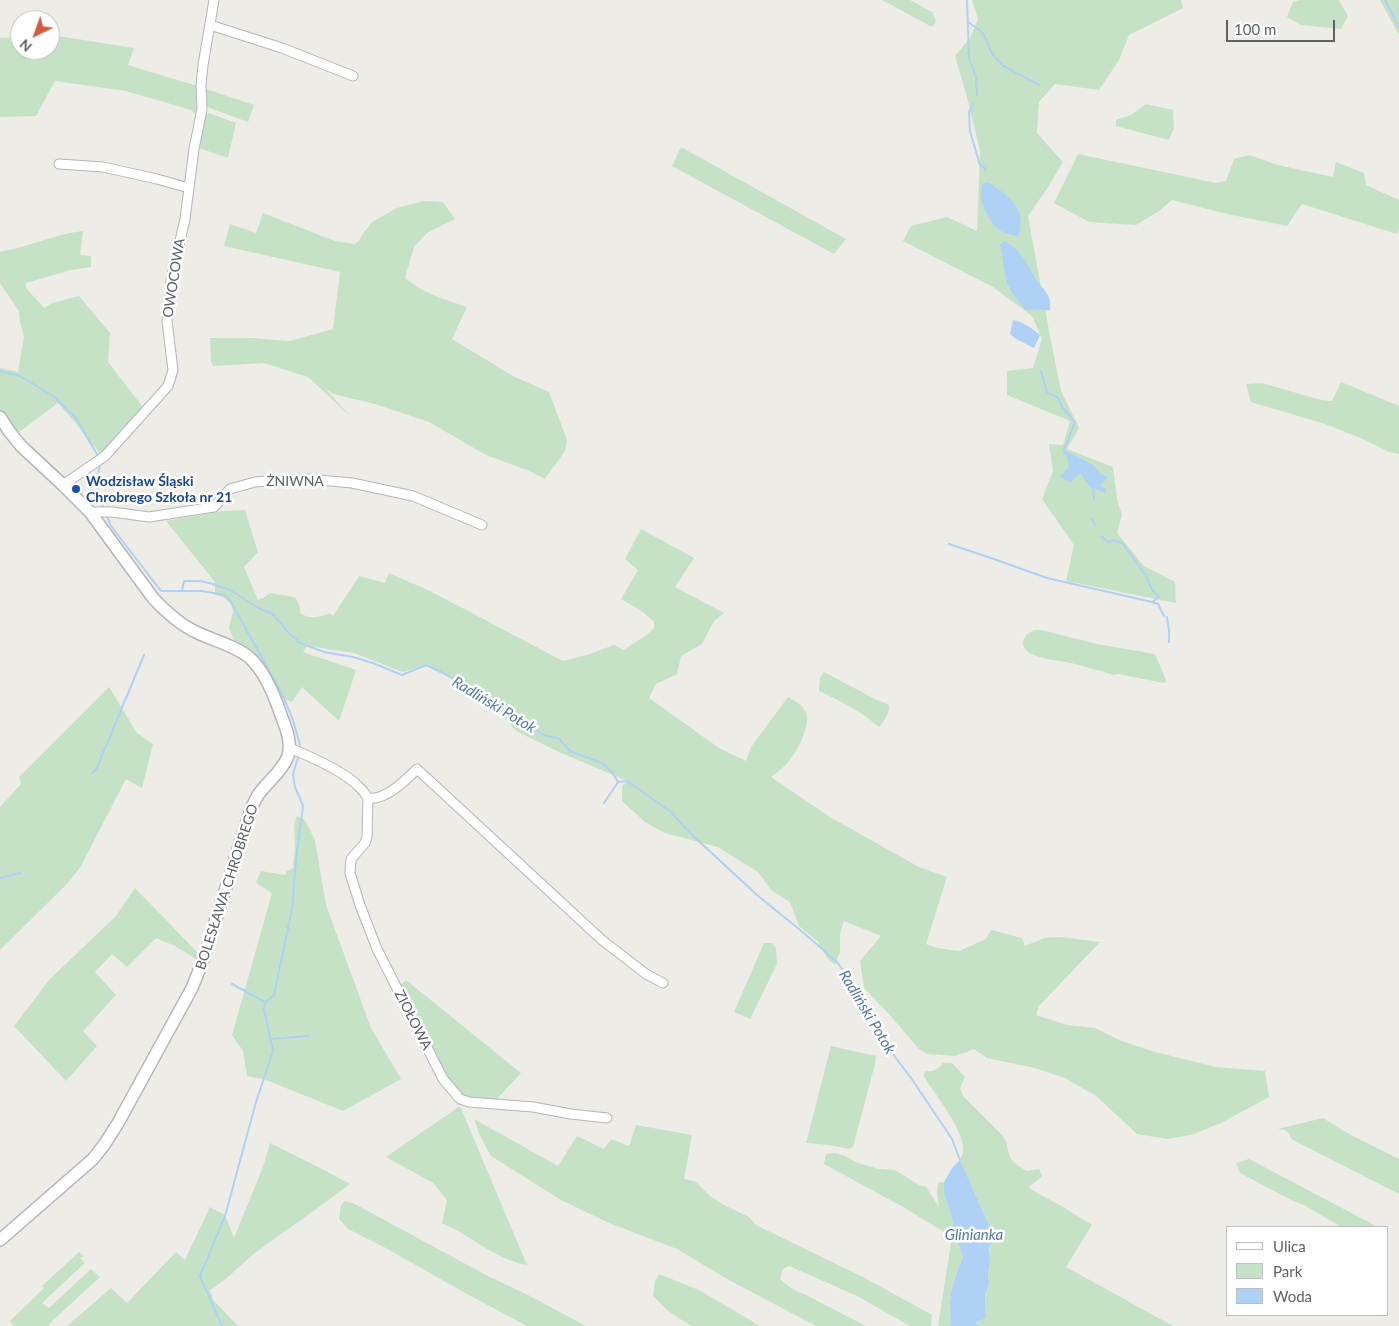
<!DOCTYPE html>
<html>
<head>
<meta charset="utf-8">
<style>
  body { margin:0 }
  #map { position:relative; width:1399px; height:1326px; overflow:hidden; background:#eeece6; font-family:Lato,sans-serif }
  canvas { display:block }
  .legend { position:absolute; left:1226px; top:1226px; width:162px; height:90px; box-sizing:border-box; background:#fff; border:1px solid #bebfc1; margin:0; padding:6px 9px; list-style:none; font-size:15px; color:#5d6064 }
  .legend li { display:flex; align-items:center; gap:10px; height:25px }
  .legend b { width:25px; border:1px solid #bebfc1 }
  .north { position:absolute; left:10px; top:10px; width:50px; height:50px; box-sizing:border-box; background:#fff; border:1px solid #bebfc1; border-radius:50%; rotate:222deg; font-size:14px; font-weight:700; line-height:20px; text-align:center; color:#5d6064 }
  .north::after { content:''; display:block; margin:auto; width:18px; height:22px; background:#d55a44; clip-path:polygon(50% 0,100% 100%,50% 72%,0 100%) }
  .scale { position:absolute; left:1226px; top:20px; width:109px; height:22px; box-sizing:border-box; border:2px solid #5d6064; border-top:0; padding-left:6px; font-size:15px; line-height:18px; white-space:nowrap; color:#5d6064; -webkit-text-stroke:4px #fff; paint-order:stroke }
</style>
</head>
<body>
<div id="map">
<canvas width="1399" height="1326"></canvas>
<ul class="legend">
<li><b style="height:6px;background:#fff"></b>Ulica</li>
<li><b style="height:14px;background:#c5e2c7"></b>Park</li>
<li><b style="height:14px;background:#aed1f5"></b>Woda</li>
</ul>
<div class="north">N</div>
<div class="scale">100 m</div>
</div>
<script>
const g = document.querySelector('canvas').getContext('2d');
g.lineJoin = 'round';
function fillPath(path, color) {
  g.fillStyle = color;
  g.fill(path, 'evenodd');
}
function strokePath(path, color, width, dash) {
  g.strokeStyle = color;
  g.lineWidth = width;
  g.lineCap = dash ? 'butt' : 'round';
  g.setLineDash(dash || []);
  g.stroke(path);
}
function write(font, color, halo, rows, align = 'center') {
  g.font = font + ' Lato,sans-serif';
  g.lineWidth = 5;
  g.setLineDash([]);
  g.textBaseline = 'middle';
  g.strokeStyle = halo;
  g.fillStyle = color;
  for (const [text, x, y, turn = 0] of rows) {
    g.save();
    g.translate(x, y);
    g.rotate((+turn || 0) * Math.PI / 180);
    g.textAlign = isNaN(turn) ? turn : align;
    if (halo) g.strokeText(text, 0, 0);
    g.fillText(text, 0, 0);
    g.restore();
  }
}
fillPath(new Path2D(`
  M882,0h28l22,12 4,9 -4,6z
  M972,0h209l2,8 -54,27 -10,25 -20,30 -44,-6 -16,18 -2,31 26,29 -15,25 -20,29 22,120 11,55 18,37 -12,21 46,18 4,32 5,16 -5,18 27,33 31,16 1,21 -110,-22 8,-36 -32,-46 11,-28 -4,-27 14,1 7,-24 -63,-26v-24l26,-3 9,-29 -10,-23 -39,-29 -90,-46 8,-15 36,-9 30,14 3,-80 -13,-54 -12,-41 15,-18 8,-19z
  M1300,0h39l9,16 -7,13 -40,-4 -14,-8 6,-15z
  M1380,0h19v35z
  M50,36h8l76,12 -6,17 69,21 -1,29 -5,-5 -65,-19 -71,-10 -19,35 -36,1v-79l20,-1v13h30z
  M203,88l51,17 -6,17 -38,-14 -5,-4z
  M1146,104l27,6 1,18 -5,12 -53,-14v-6l15,-5z
  M209,113l27,10 -8,35 -29,-10 -2,-3 6,-28z
  M681,147l165,92 -12,15 -162,-88z
  M1078,154l138,29 10,-2 8,-22 15,-4 29,10 55,12 3,-15 28,11 2,12 33,15v29l-2,5 -95,-30 -15,22 -60,-12 -55,-14 -13,11 -23,14 -47,-3 -35,-19z
  M423,201l20,1 12,17 -28,14 -13,14 -9,31c17,15 41,22 62,29l-15,32 61,37 36,16 18,48 -2,11 -20,28 -18,-9 -41,-15 -57,-33 -54,-18 -42,-10 -8,-6 24,27 -41,-38 -44,-14 -51,3 -2,-5 -1,-23h41l39,3 43,-12 7,-57 -116,-26 6,-22 26,9 7,-20 72,28 19,3 5,-3 3,-6 10,-13 25,-14z
  M83,231l-3,24 11,1v11l-20,3 -45,13v5l18,20 8,-5 27,-7 31,37 -2,29 34,44 -41,49 -9,-12 7,15 -21,-32 -20,-23 -40,30 -18,-20v-45l18,4 6,-35 -4,-15 -1,-11 -19,-28v-31c28,-5 55,-18 83,-21z
  M1341,382l58,24v48l-10,-2 -26,-13 -38,-15 -74,-22 -5,-18 16,-1 59,17 11,1z
  M245,510l13,42 -14,15 14,33 5,-2 7,-5 25,4c3,5 6,9 5,16 8,6 20,5 29,0l4,3 26,-40 26,7 4,-10 41,18 133,70 24,-6 27,-10 10,5c10,-8 22,-13 30,-22v-6l-11,-10 -22,-13 17,-29 -13,-11 16,-30 53,29 -19,29 49,26 -10,8 -12,23 -21,12 -4,18 -21,10 -7,14 70,50 27,13 5,-14 37,-50c7,4 14,7 18,15 2,4 1,10 0,15 -6,22 -17,38 -35,50l59,40 89,50 28,10 -21,67 11,4 22,3 27,-12 5,-9 31,8 3,8 19,-8 18,-1 38,5 -61,64 -3,9 31,10 28,3 24,12 36,12 61,15 49,4 4,26 -48,26 -30,12 -24,4 -30,-5 -41,-38 -31,-18 -30,-10 -48,-10 -13,-9 -19,7 -28,-2 -8,-5 -31,-36 -24,-25 -4,-27 21,-25 -37,-15 -4,12v19l-5,13 -8,-7 -9,-16 -19,-16 -9,-24 -19,-12 -13,-18 -40,-25 -53,-14 -20,-11 -23,-21v-15l5,-5 -68,-29 -43,-21 -22,-25 -67,-42 -24,8 -49,-19 -46,-7 1,-3 -6,9 53,18 -17,51 -37,-34 -10,15 -14,-6 -42,-50 -7,-18 4,-17 -2,-7 -8,-7 -8,-2v-13l-49,-61 56,-10z
  M1035,630h6l56,14 58,10 9,21 2,6 -2,2 -46,-9 -5,1c-14,-5 -28,-8 -42,-12 -11,-3 -47,-4 -48,-19 0,-8 6,-12 12,-14z
  M824,672l51,27 14,6c1,8 -5,16 -10,22 -18,-16 -39,-26 -60,-36l1,-13z
  M109,687l28,46 16,11 -11,44 -16,-9 -45,87 -13,17 -68,67v-143l21,-23 -2,-7z
  M297,816l8,4 10,20 11,65 45,123 30,51 -58,32 -77,-31 -19,-4 -4,-25 -11,-16 40,-142 -16,-10 5,-12 24,4 2,-4 6,-3 2,-21 -1,-22z
  M135,888l65,67 -2,5 -23,-14 -19,-8 -29,29 -15,-13 -17,18 21,23 -33,36 14,15 -31,35 -52,-55 36,-47 66,-63z
  M764,943h8l4,5 1,16 -27,55 -16,-7z
  M406,980l115,93 -27,29 -31,-5 -17,-21 -47,-89z
  M831,1046l45,10 -1,8 -22,83 -4,2 -19,-4 -24,-2z
  M943,1063h9l13,14 -5,11 3,8 39,39c5,6 5,11 7,19 2,8 11,13 18,17l12,-2 3,7 -13,11 1,2 33,18 29,18 -26,42 107,59h-196l-1,-4 10,-5 -1,-20 4,-14 -1,-9 2,-13 -1,-10 5,-17 -5,-9 -29,-65c1,-2 2,-5 3,-7 4,-20 -30,-61 -40,-78l3,-4c8,1 12,-2 17,-8z
  M460,1106l67,159c-5,-1 -10,-2 -15,-4 -25,-9 -46,-28 -70,-38l5,-23 -14,-17 -47,-26z
  M1323,1118l24,15 52,26v35l-108,-55c-2,-8 -5,-9 -13,-10z
  M474,1119l84,47 19,-30 27,13 7,-10 18,7 7,-21 56,10 -8,44 11,2 15,15 14,9 25,12 7,8 109,53 67,37 -1,11h-21l-53,-30 -68,-30 -6,3 -3,10c7,7 15,12 24,15l62,32h-50l-89,-47 -50,-30 -68,-26 -48,-23 -70,-44 -11,-20z
  M270,1143l50,25 30,16c-31,24 -63,45 -95,69 -15,12 -28,27 -45,37l4,11 24,25h-171l44,-38 16,15 49,-51 9,8 25,-53 15,8 9,23 29,-71z
  M835,1153l10,3 13,7 21,6 16,1 24,15 7,2 13,20 -2,-15 1,-9 6,-1c0,12 3,17 6,28 5,16 7,32 13,47 -5,11 -13,33 -13,46 -1,8 2,13 0,23h-12l13,-83 -4,-14 -3,3 -41,-25 -79,-43 2,-10z
  M1249,1159l129,68h-37l-37,-22 -11,-4 -53,-28 -4,-10z
  M345,1201l8,2 133,72 42,20 58,31h-59l-62,-33 -81,-46 -36,-18 -9,-10 2,-14z
  M79,1252l5,4 -4,2 5,5 -43,40 7,5 42,-39 9,8 -51,47 1,2h-36l-4,-5 34,-33 -2,-2z
  M659,1274l40,16 61,36h-68l-12,-7 -13,-9 -14,-14 2,-15z`), '#c5e2c7');
fillPath(new Path2D(`
  M988,182c21,14 38,25 31,53l-3,1c-19,-5 -21,-7 -30,-24 -6,-13 -6,-13 -4,-28z
  M1004,241c17,8 23,24 32,38 8,12 16,16 14,31 -9,1 -16,-2 -25,0 -5,-8 -13,-15 -16,-23 -6,-13 -5,-28 -9,-42z
  M1013,320c10,2 19,8 27,15l-6,13 -18,-9 -6,-5z
  M1064,450l28,14 8,9 8,5 -8,7 5,4 1,4 -16,-6 -10,-14 -10,9 -10,-5 9,-10 -2,-10 -4,-5z
  M960,1160l29,65 6,9 -6,15 1,12 -2,13 1,9 -4,14 1,21 -10,4 1,4h-27c2,-10 -1,-15 0,-23 0,-12 8,-35 13,-46l-6,-17 -7,-30 -6,-16v-12l8,-14z`), '#aed1f5');
strokePath(new Path2D(`
  M967,0l2,59 7,18 1,18
  M1385,0l14,27
  M968,22l13,9 4,6 6,15 11,13 37,20
  M973,104l-4,8 1,19 10,34 5,3v2
  M0,371l20,5 33,20 23,22 22,38
  M1041,371l6,21 11,6 4,9 13,15 -11,28
  M100,464l-4,20 8,26
  M1093,489l1,10
  M106,514l5,12 50,65h41l23,4 5,5 53,96 10,24 7,25
  M1092,519l3,7
  M1101,536l7,6 6,-2 9,4 23,32 6,14 7,7 -7,5 6,2 6,12
  M949,544l42,14 56,20 105,24
  M182,591l2,-10h16l13,3 17,6 28,18 15,6 14,17 13,12 24,9 29,5 20,6 29,12 24,-10 21,10 50,28 28,20 21,13 12,2 12,13 32,12 10,9 6,10 9,-1 44,31 18,20 68,63 48,39 32,28 21,29 37,66 16,21 41,61 8,21
  M1167,617l2,14v11
  M92,773l4,-3 5,-12 43,-103
  M604,803l14,-21
  M0,878l20,-5
  M232,984l33,18
  M271,1039l37,-3
  M222,1326l-22,-50 25,-60 31,-114 17,-51 -9,-42 1,-6 9,-8 18,-86 4,-49 7,-54 -8,-19 -2,-13 5,-16`), '#aed1f5', 2);
const minor = new Path2D(`
  M210,25l72,23 71,28
  M59,164l44,3 54,12 32,9
  M63,485l42,-29 63,-70 5,-16 -6,-49 4,-41 14,-61 9,-70 8,-40 -1,-24 2,-20 11,-65
  M90,512h22l37,5 65,-10 16,-18 25,-7 53,-3 44,4 61,13 69,29
  M290,748c19,8 54,23 68,38 4,3 7,8 10,12 17,3 38,-18 49,-29l185,171 44,34 17,9
  M368,798l-1,39 -2,6 -14,16 -1,14 10,32 17,44 66,130 17,20 9,3 64,5 38,7 36,4`);
const tertiary = new Path2D(`
  M0,417l9,14 12,15 42,39 27,27 63,86c13,14 27,27 45,35 17,8 38,13 52,25 14,13 25,39 31,57 5,13 11,27 7,41 -6,16 -21,26 -30,39 -3,5 -5,10 -7,14l-49,154 -10,25 -74,135 -14,22 -11,14 -93,81`);
strokePath(minor, '#b3b5b9', 11);
strokePath(tertiary, '#b3b5b9', 14);
strokePath(minor, '#fff', 9);
strokePath(tertiary, '#fff', 11);
for (const [x, y, r, color] of [
  [76,489,5,"#1a4fb4"]
]) {
  const dot = new Path2D();
  dot.arc(x, y, r, 0, 2 * Math.PI);
  g.fillStyle = color;
  g.fill(dot);
  strokePath(dot, '#fff', 2);
}
write('14px', '#5d6064', '#fff', [
  ["OWOCOWA",174,278,-81],
  ["ŻNIWNA",295,481],
  ["BOLESŁAWA CHROBREGO",227,887,-72],
  ["ZIOŁOWA",413,1020,63]
]);
write('bold 14px', '#164399', '#fff', [
  ["Wodzisław Śląski",86,481],
  ["Chrobrego Szkoła nr 21",86,497]
], 'left');
write('italic 15px', '#5177ae', '#fff', [
  ["Radliński Potok",494,705,31],
  ["Radliński Potok",867,1012,59],
  ["Glinianka",974,1235]
]);
</script>
</body>
</html>
